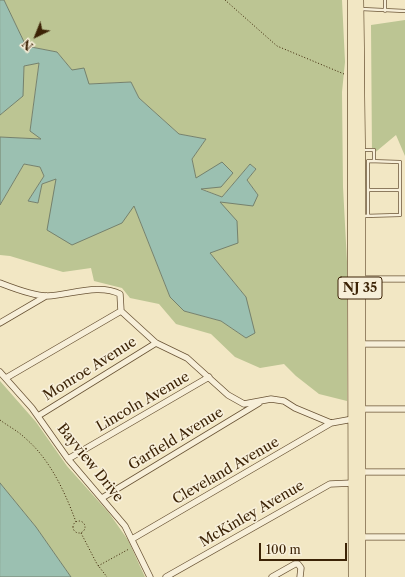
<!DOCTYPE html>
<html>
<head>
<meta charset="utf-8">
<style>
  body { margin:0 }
  #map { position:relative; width:405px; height:577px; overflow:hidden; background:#f2e7c4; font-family:"Libre Caslon Text",serif }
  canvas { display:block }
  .north { position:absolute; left:16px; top:16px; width:40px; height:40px; -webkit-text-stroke:3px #f7efd9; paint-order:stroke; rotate:223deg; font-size:11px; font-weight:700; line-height:16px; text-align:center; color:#3c2306 }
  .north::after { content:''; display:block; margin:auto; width:14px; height:18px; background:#3c2306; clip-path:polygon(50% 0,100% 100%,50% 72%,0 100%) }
  .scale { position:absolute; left:259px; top:543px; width:88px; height:18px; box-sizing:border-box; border:2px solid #3c2306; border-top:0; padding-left:5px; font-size:12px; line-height:14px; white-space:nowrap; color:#3c2306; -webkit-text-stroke:3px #f7efd9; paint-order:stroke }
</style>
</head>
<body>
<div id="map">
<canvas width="405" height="577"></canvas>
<div class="north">N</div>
<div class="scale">100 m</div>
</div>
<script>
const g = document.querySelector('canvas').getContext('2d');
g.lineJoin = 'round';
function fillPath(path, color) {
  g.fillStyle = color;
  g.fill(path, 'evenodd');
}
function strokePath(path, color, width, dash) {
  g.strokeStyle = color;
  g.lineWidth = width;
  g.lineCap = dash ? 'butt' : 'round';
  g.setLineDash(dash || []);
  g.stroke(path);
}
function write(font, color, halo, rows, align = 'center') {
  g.font = font + ' "Libre Caslon Text",serif';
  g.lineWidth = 3.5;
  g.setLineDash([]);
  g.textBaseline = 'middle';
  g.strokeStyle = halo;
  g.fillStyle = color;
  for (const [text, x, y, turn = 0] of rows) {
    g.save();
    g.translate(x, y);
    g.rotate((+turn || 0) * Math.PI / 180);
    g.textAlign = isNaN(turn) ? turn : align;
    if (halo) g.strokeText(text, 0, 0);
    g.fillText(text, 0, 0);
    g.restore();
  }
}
fillPath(new Path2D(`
  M4,0h338l3,62 -3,30 1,95 4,75v139l-28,-7 -23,-18 -12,-12 -24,4 -25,-11 -24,-23 -35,-10 -17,-20 -29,-6 -8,-10 -28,-7 -3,-13 -28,4 -53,-16 -10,-1v-50l24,-41 16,3 4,9 -16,25 10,2 4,-19 15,-6 77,28 36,91 14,14 37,10 25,17v-41l-37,-45 11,-51 38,-6 -11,-15 9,-11 -6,-5 -28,33 -22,-9 -4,-10 -4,-19 14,-20 -27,-5 -40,-36 -8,-16 -42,2 -17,-14 -15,-18 -31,-6z
  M405,20v136l-9,-21 -24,20 -1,-130z
  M39,62l-9,68 12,10 -42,-3v-22l22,-19 2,-30z
  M0,381l36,41 31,44 42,47 19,27 17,37h-74l-35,-50 -36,-44z`), '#bcc593');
const water = new Path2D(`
  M0,0h4l22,46 31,6 15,18 12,-2 5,16 42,-2 8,16 40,36 27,5 -14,20 4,19 26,-16 11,11 -12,14 -20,2 21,8 28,-33 6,5 -9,11 11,15 -5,11 -33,-4 17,19 1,22 -28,10 36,44 9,36 -9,5 -25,-17 -37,-10 -14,-14 -36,-91 -12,17 -50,22 -25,-15 9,-51 -14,5 -4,19 -10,-2 16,-25 -4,-9 -16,-3 -24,41v-68l41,2 -11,-8 9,-68 -15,3 -1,30 -23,19z
  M0,483l36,44 35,50h-71z`);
fillPath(water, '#9bc0b1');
strokePath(water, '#75816d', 1);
const service = new Path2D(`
  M385,0v11
  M361,9l44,2
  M363,150h11v11
  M368,190v25
  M363,216l37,-1v-53l-32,-1v29h31`);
const minor = new Path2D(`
  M360,279h45
  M0,283c13,5 33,13 47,13 23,-1 52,-13 73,-2l1,17 35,32 31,15 41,37 16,9 27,-5 13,2 11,7 36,15 22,-4
  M0,323l46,-27
  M361,344h44
  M0,372l32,36 36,51 57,67 25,51
  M6,378l115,-67
  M360,409h45
  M38,416l118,-73
  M68,459l141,-82
  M360,472h45
  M102,498l157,-95
  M361,537h44
  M132,539l199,-116
  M166,577l164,-93 23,-1
  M272,577l23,-13h3l3,4 -1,9`);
const trunk = new Path2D(`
  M352,0l1,577
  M359,0l2,190v387`);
strokePath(service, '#6a5436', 4);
strokePath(minor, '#6a5436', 7);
strokePath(trunk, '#3c2306', 10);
strokePath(new Path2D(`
  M225,0l52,46 67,28
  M0,420c8,6 18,11 25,18 25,21 40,54 51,84
  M73 527a6 6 0 1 1 12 0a6 6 0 1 1-12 0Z
  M81,533l16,31 10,13
  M98,566l31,-17`), '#3c2306', 1, [1, 2]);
strokePath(service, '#f7efd9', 2.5);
strokePath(minor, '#f7efd9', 5.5);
strokePath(trunk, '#f2e7c4', 9);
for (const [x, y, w] of [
  [360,288,44]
]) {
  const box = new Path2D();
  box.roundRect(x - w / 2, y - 11, w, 22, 3);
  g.fillStyle = '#f7efd9';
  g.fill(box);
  strokePath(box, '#3c2306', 1);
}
write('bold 13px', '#3c2306', null, [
  ["NJ 35",360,288]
]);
write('14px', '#3c2306', '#f7efd9', [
  ["Monroe Avenue",90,369,-32],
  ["Lincoln Avenue",143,402,-30],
  ["Garfield Avenue",176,439,-31],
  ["Bayview Drive",90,463,51],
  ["Cleveland Avenue",226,471,-30],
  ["McKinley Avenue",252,514,-30]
]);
</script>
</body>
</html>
